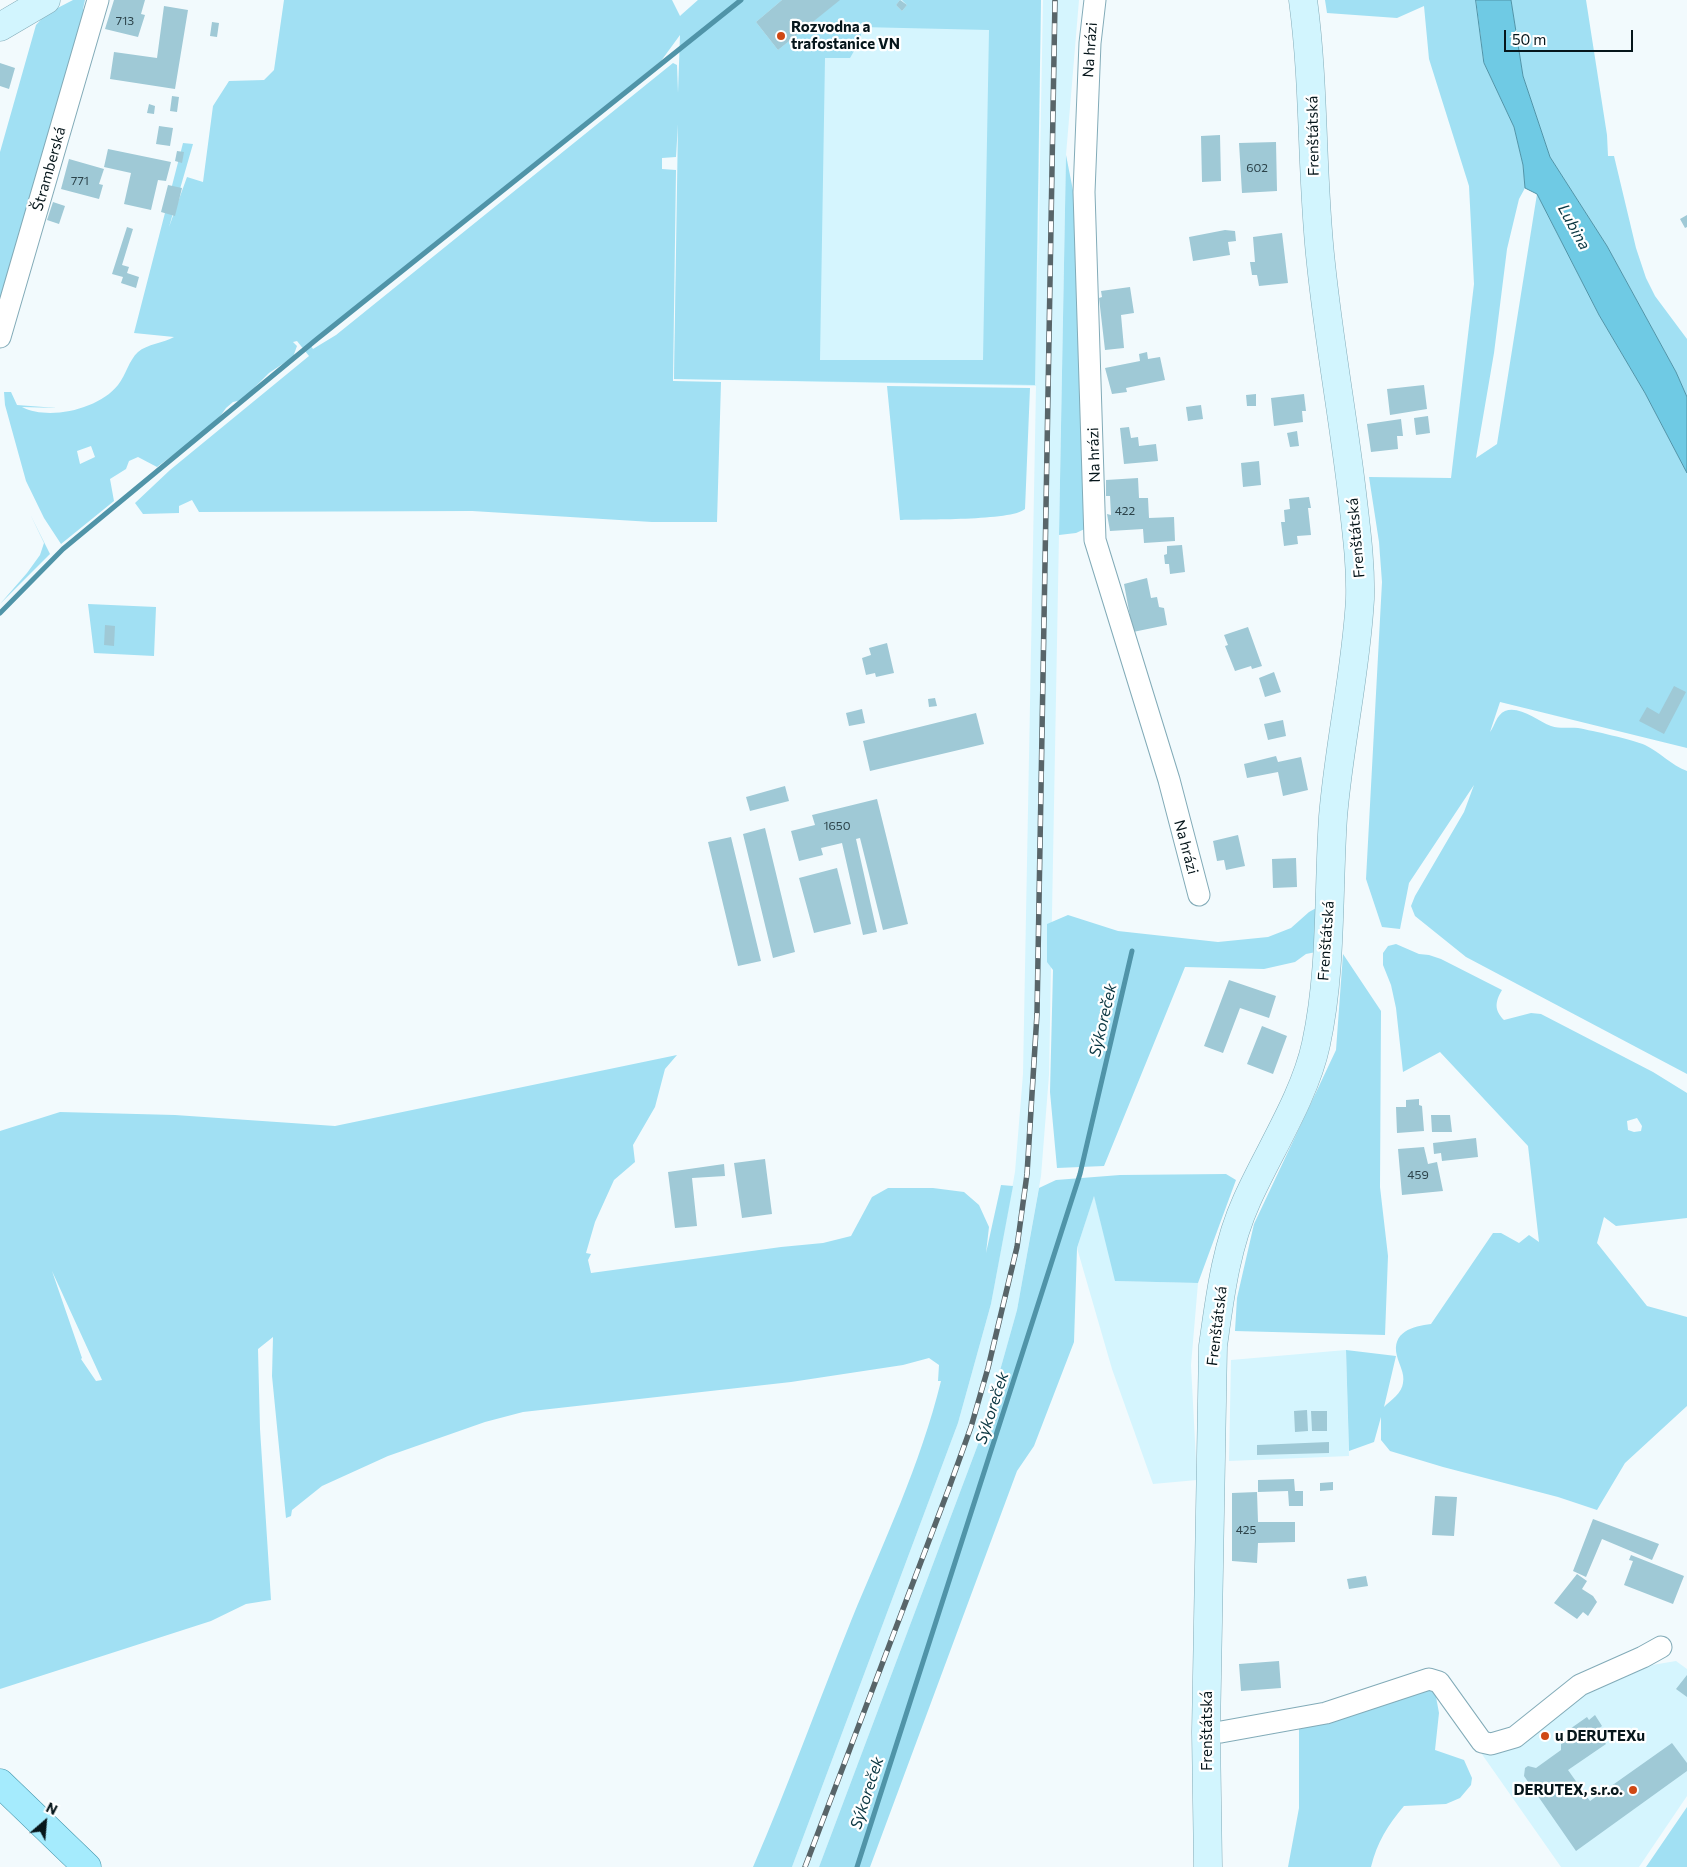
<!DOCTYPE html>
<html>
<head>
<meta charset="utf-8">
<style>
  body { margin:0 }
  #map { position:relative; width:1687px; height:1867px; overflow:hidden; background:#f2fafd; font-family:Commissioner,sans-serif }
  canvas { display:block }
  .north { position:absolute; left:20px; top:1797px; width:50px; height:50px; -webkit-text-stroke:4px #fff; paint-order:stroke; rotate:27deg; font-size:14px; font-weight:700; line-height:20px; text-align:center; color:#06161b }
  .north::after { content:''; display:block; margin:auto; width:18px; height:22px; background:#06161b; clip-path:polygon(50% 0,100% 100%,50% 72%,0 100%) }
  .scale { position:absolute; left:1504px; top:30px; width:129px; height:22px; box-sizing:border-box; border:2px solid #06161b; border-top:0; padding-left:6px; font-size:15px; line-height:18px; white-space:nowrap; color:#06161b; -webkit-text-stroke:4px #fff; paint-order:stroke }
</style>
</head>
<body>
<div id="map">
<canvas width="1687" height="1867"></canvas>
<div class="north">N</div>
<div class="scale">50 m</div>
</div>
<script>
const g = document.querySelector('canvas').getContext('2d');
g.lineJoin = 'round';
function fillPath(path, color) {
  g.fillStyle = color;
  g.fill(path, 'evenodd');
}
function strokePath(path, color, width, dash) {
  g.strokeStyle = color;
  g.lineWidth = width;
  g.lineCap = dash ? 'butt' : 'round';
  g.setLineDash(dash || []);
  g.stroke(path);
}
function write(font, color, halo, rows, align = 'center') {
  g.font = font + ' Commissioner,sans-serif';
  g.lineWidth = 4.5;
  g.setLineDash([]);
  g.textBaseline = 'middle';
  g.strokeStyle = halo;
  g.fillStyle = color;
  for (const [text, x, y, turn = 0] of rows) {
    g.save();
    g.translate(x, y);
    g.rotate((+turn || 0) * Math.PI / 180);
    g.textAlign = isNaN(turn) ? turn : align;
    if (halo) g.strokeText(text, 0, 0);
    g.fillText(text, 0, 0);
    g.restore();
  }
}
fillPath(new Path2D(`
  M698,0h343l-4,321 6,-321h36l-13,155 -17,920 -8,101 -24,134 -34,121 -164,436h-27l166,-444 33,-119 24,-132 8,-98 13,-688 -362,-7 7,-364z
  M1094,1195l22,86 82,2 -7,82 6,115 -44,4 -41,-115 -35,-121z
  M1346,1350l3,106 -120,5 2,-101z
  M1676,1661l11,8v127l-48,71h-78l-82,-117 100,-56 67,-28z`), '#d5f5fe');
fillPath(new Path2D(`
  M73,0h12l-2,9 3,4 -86,302v-163l36,-127 10,-11z
  M284,0h388l8,16 18,-16h84l-26,22 22,28 61,-50h61l-4,5 6,6 5,-6 -5,-5h139l-6,385 -361,-6 4,-255 -2,33 -14,1v11l14,1 -3,211 48,1 -4,140h-65l-180,-11 -273,1 -7,-12 -13,6v7l-36,1 -8,-11 35,-33 139,-114 -12,-15 -4,1 4,4 -4,11 -24,16 -27,27 -9,2 -7,6 -5,7 -25,23 -39,29 -19,-10 -9,4 -3,8 -16,10 4,22 -53,43 -17,-26 -18,-37 -21,-76 -1,-13h7l6,13 40,3 -35,-1c27,14 77,2 96,-22 8,-10 11,-25 20,-33 9,-8 26,-9 36,-15l-40,-4 49,-190 10,1 -24,83 18,-50 16,5 10,-76 16,-25 35,-1 10,-10zM861,27l128,3 -6,330h-163l5,-302h25l11,-19zM680,35l-2,58 -1,-28 -4,-2 -337,272 -23,14 -4,-6 138,-108 214,-174zM91,446l4,11 -15,7 -3,-13z
  M1325,0h151l8,63 30,64 9,38 2,23 -6,11 -12,50 -13,104 -18,105 21,-14 40,-250 62,121 46,78 42,80v275l-187,-46 -10,30c5,-6 6,-17 15,-21 14,-6 33,10 46,15 9,3 18,1 27,2 15,3 53,11 67,17 15,7 26,20 42,26v303l-221,-117 -51,-41 -4,-10 4,-10 49,-84 10,-27 -65,98 -9,46 -18,-2 -16,-48 16,-297 -3,-40 -10,-65 82,1 23,-194 -5,-98 -40,-127 -5,-53 -27,12 -70,-5z
  M1511,0h75l21,135 1,21h6l22,92 10,30 9,18 32,43v58l-11,-25 -69,-126 -57,-89 -27,-81z
  M1066,155l17,86 6,286 -13,6 -17,2z
  M887,386l143,2 -5,121c-13,12 -103,10 -125,11z
  M30,514l20,40 -50,50 27,-31 13,-18 4,-12z
  M88,604l68,3 -2,49 -60,-3z
  M1318,907l-2,45 -10,2 -11,8 -31,7 -79,-2 -81,199 -47,2 -7,-76 3,-122 -6,-8v-38l21,-9 50,16 100,11 50,-5 23,-9 18,-16z
  M1396,944l23,10 10,1 12,4 61,31c-7,12 -8,20 2,30l27,-7 10,1 112,58 34,21v125l-71,8 -12,-9 -7,26 50,63 40,11v89l-62,57 -28,47 -39,-13 -115,-30 -53,-16 -9,-11v-23l-7,25 -25,9 -3,-101 50,6 -12,51c7,-7 18,-14 19,-24 2,-10 -4,-18 -6,-27 -6,-24 16,-30 34,-32l62,-91h8l18,10 10,-8 10,7 -11,-96 -88,-94 -37,20 -7,-64 -5,-23 -8,-20v-12l5,-7zM1637,1118l5,8 -1,5 -7,1 -6,-2 -1,-9z
  M1343,954l38,57 -1,176 8,69 -3,79 -150,-4 2,-33 17,-74 82,-174z
  M677,1055l-12,14 -10,38 -22,38 2,17 -21,18 -19,42 -9,31 5,1 -3,6 3,13 190,-26 42,-4 28,-7 21,-39 16,-9h45l31,4 15,13 10,22 -3,26 15,-68 12,1 -22,118 -33,119 -166,444h-39c35,-81 65,-164 98,-246 33,-80 69,-155 90,-240h-3l1,-16 -10,-7 -26,7 -112,17 -268,30 -38,10 -97,34 -66,30 -30,24 -1,6 -5,2 -14,-142 1,-39 -15,12 2,80 11,171 -25,4 -35,17 -211,68v-558l60,-19 115,3 160,11zM52,1271l50,109 -6,1 -15,-22 1,-1z
  M1226,1174l10,6 -38,103 -83,-2 -21,-85 -17,52 -3,94 -40,104 -17,25 -147,396h-51l164,-436 34,-121 22,-122 17,-8 64,-5z
  M1434,1686l5,27 -4,37 29,10 8,18 -1,7 -11,13 -14,6 -42,2c-16,19 -27,36 -33,61h-83l11,-59v-83z
  M1687,1807v60h-41z`), '#a1e0f3');
const water = new Path2D(`
  M1476,0h35l12,76 27,81 57,89 69,126 11,25v76l-42,-80 -46,-78 -62,-121 -12,-6 -2,-23 -9,-38 -30,-64z`);
fillPath(water, '#6fcae4');
strokePath(water, '#5094a8', 1);
strokePath(new Path2D(`
  M0,613l63,-64 254,-210 424,-339
  M857,1867l223,-693 52,-223`), '#5094a8', 5);
fillPath(new Path2D(`
  M114,0h31l-4,14 4,1 -7,22 -33,-8z
  M782,0h58l-62,50 -22,-28z
  M900,0l7,5 -5,6 -6,-6z
  M164,6l24,4 -13,79 -65,-10 4,-27 43,6z
  M212,22l7,1 -2,14 -7,-1z
  M0,63l15,5 -6,21 -9,-3z
  M172,96l7,1 -2,15 -7,-1z
  M149,104l6,2 -1,8 -7,-1z
  M159,126l14,2 -3,18 -14,-2z
  M1220,135l1,46 -19,1 -1,-46z
  M1276,142l1,49 -35,2 -3,-50z
  M108,149l63,13 -5,19 -8,-1 -7,30 -27,-6 7,-31 -27,-6z
  M177,151l7,1 -2,11 -7,-2z
  M69,159l35,10 -5,15 4,1 -4,14 -38,-10z
  M168,185l14,3 -7,28 -14,-4z
  M53,202l12,4 -6,18 -12,-4z
  M1687,215v12l-2,1 -5,-9z
  M127,227l6,2 -11,36 7,2 -2,6 12,4 -3,11 -15,-5 2,-6 -11,-3z
  M1225,230l10,1 1,10 -8,1 2,13 -37,6 -4,-24z
  M1282,233l6,50 -29,3 -2,-11h-5l-2,-13h5l-2,-25z
  M1130,287l4,26 -13,2 3,33 -19,2 -6,-52 3,-1 -1,-6z
  M1147,352l1,7 12,-2 5,23 -39,8 1,4 -15,2 -7,-26 35,-7 -1,-7z
  M1424,385l3,24 -37,6 -3,-26z
  M1256,394v12h-9l-1,-11z
  M1304,394l2,17h-4l1,11 -29,4 -3,-28z
  M1201,405l2,14 -15,2 -2,-14z
  M1428,416l2,17 -14,2 -2,-17z
  M1401,419l2,17h-6l1,13 -27,3 -4,-28z
  M1129,427l2,11 7,-1 1,9 17,-2 2,17 -34,3 -4,-36z
  M1297,431l2,15 -9,1 -3,-14z
  M1259,461l2,24 -18,2 -2,-24z
  M1138,478l1,20h9l1,20 25,-1 1,24 -31,2 -1,-14 -33,2 -3,-17 4,1 -1,-19h-4v-16z
  M1309,497l2,11h-3l3,27 -14,1 1,8 -14,2 -3,-24h4l-1,-12 6,-1 -1,-10z
  M1182,545l3,27 -15,2 -1,-10h-4l-1,-9 3,-1v-8z
  M1147,578l4,20 6,-1 2,10 5,1 3,17 -34,7 -9,-48z
  M105,625l10,1 -1,20 -10,-1z
  M1248,627l14,39 -10,3 -1,-3 -16,5 -10,-25 3,-1 -4,-10z
  M887,643l7,30 -18,4 -1,-4 -9,2 -4,-17 9,-3 -2,-7z
  M1274,672l7,20 -16,5 -6,-19z
  M1674,686l12,6 -22,42 -25,-13 8,-14 12,7z
  M935,698l2,8 -8,1 -1,-8z
  M862,709l3,14 -16,3 -3,-13z
  M976,713l8,31 -114,27 -7,-30z
  M1283,720l3,16 -18,4 -4,-16z
  M1276,756l2,6 23,-5 7,33 -25,6 -5,-24 -31,6 -3,-14z
  M785,786l4,15 -39,10 -4,-14z
  M877,799l31,125 -25,6 -23,-92 -4,1 21,93 -14,3 -21,-92 -21,5 2,7 -24,6 -8,-30 24,-6 -3,-10z
  M765,828l30,124 -22,6 -30,-124z
  M1238,835l7,31 -19,4 -2,-10 -7,1 -4,-20z
  M731,837l30,124 -23,5 -30,-124z
  M1296,858l1,29 -24,1 -1,-29z
  M837,868l14,56 -37,9 -15,-55z
  M1229,980l47,16 -7,22 -29,-10 -17,45 -19,-7z
  M1262,1026l25,10 -14,38 -26,-10z
  M1419,1099v6l3,1 2,25 -27,2 -1,-26h10v-7z
  M1431,1115h19l2,17h-20z
  M1476,1138l2,19 -36,4 -1,-8 -7,1 -1,-11z
  M1424,1147l4,17 9,-2 6,29 -41,4 -4,-46z
  M765,1159l7,55 -30,4 -8,-55z
  M724,1164l1,12 -33,2 5,48 -22,2 -7,-56z
  M1307,1410l1,21 -13,1 -1,-21z
  M1311,1411h16v20h-15z
  M1329,1442v11l-72,2v-10z
  M1294,1479l1,12h8v15h-14l-1,-15 -30,1v-12z
  M1333,1482v8l-13,1v-8z
  M1257,1492l1,30h37v20l-37,1 -1,20 -25,-2v-68z
  M1435,1496l22,1 -3,39 -22,-1z
  M1593,1519l66,25 -7,16 -50,-21 -16,38 -13,-6z
  M1631,1555l53,21 -11,28 -49,-19 9,-24 -4,-1z
  M1577,1574l10,7 -5,8 11,7 4,6 -9,14 -5,-4 -6,7 -23,-16z
  M1366,1576l2,10 -19,3 -2,-10z
  M1279,1661l2,27 -40,3 -2,-27z
  M1687,1675v22l-11,-8z
  M1595,1715l7,11 -5,4 9,14 -38,26 22,31 82,-58 15,20v8l-111,80 -52,-75 1,-8 3,-2 8,2 25,-18v-6l5,-3 1,-10 20,-14 2,3z`), '#9fc9d6');
const street = new Path2D(`
  M1095,0l-5,43 -6,149 11,348 74,240 30,115
  M0,337l98,-337
  M1206,1732h15l105,-19 103,-34 10,3 43,60 9,2 24,-7 65,-52 63,-28 18,-10`);
const secondary = new Path2D(`
  M0,27l46,-27
  M1208,1867l-2,-135 7,-386c7,-50 13,-100 34,-146 22,-49 58,-104 69,-156 16,-74 12,-152 17,-227 6,-73 23,-145 27,-218 1,-36 -4,-71 -8,-106 -9,-76 -23,-152 -31,-229 -10,-88 -6,-176 -18,-264`);
const primary = new Path2D(`
  M0,1783l87,84`);
strokePath(street, '#82abb8', 23);
strokePath(secondary, '#82abb8', 29);
strokePath(primary, '#4697ad', 29);
strokePath(street, '#fff', 21);
strokePath(secondary, '#d2f5fe', 28);
strokePath(primary, '#a5ebfd', 28);
const rail = new Path2D(`
  M805,1867l144,-379 22,-61 17,-59 29,-121 10,-73 10,-160 18,-1014`);
strokePath(rail, '#586569', 5.5);
strokePath(rail, '#fff', 4, [11]);
for (const [x, y, r, color] of [
  [781,36,5,"#cf4814"],
  [1545,1736,5,"#cf4814"],
  [1633,1790,5,"#cf4814"]
]) {
  const dot = new Path2D();
  dot.arc(x, y, r, 0, 2 * Math.PI);
  g.fillStyle = color;
  g.fill(dot);
  strokePath(dot, '#fff', 2);
}
write('12px', '#2c434a', null, [
  ["713",125,21],
  ["602",1257,168],
  ["771",80,181],
  ["422",1125,511],
  ["1650",837,826],
  ["459",1418,1175],
  ["425",1246,1530]
]);
write('bold 15px', '#06161b', '#fff', [
  ["Rozvodna a",791,27],
  ["trafostanice VN",791,44],
  ["u DERUTEXu",1555,1736],
  ["DERUTEX, s.r.o.",1623,1790,"right"]
], 'left');
write('15px', '#06161b', '#fff', [
  ["Na hrázi",1090,50,-86],
  ["Frenštátská",1313,136,-91],
  ["Štramberská",49,169,-74],
  ["Na hrázi",1094,455,-92],
  ["Frenštátská",1356,538,-95],
  ["Na hrázi",1186,847,75],
  ["Frenštátská",1326,941,-86],
  ["Frenštátská",1217,1326,-83],
  ["Frenštátská",1207,1731,-90]
]);
write('italic 16px', '#0b3742', '#fff', [
  ["Lubina",1574,227,61],
  ["Sýkoreček",1103,1020,-77],
  ["Sýkoreček",992,1408,-72],
  ["Sýkoreček",867,1793,-72]
]);
</script>
</body>
</html>
